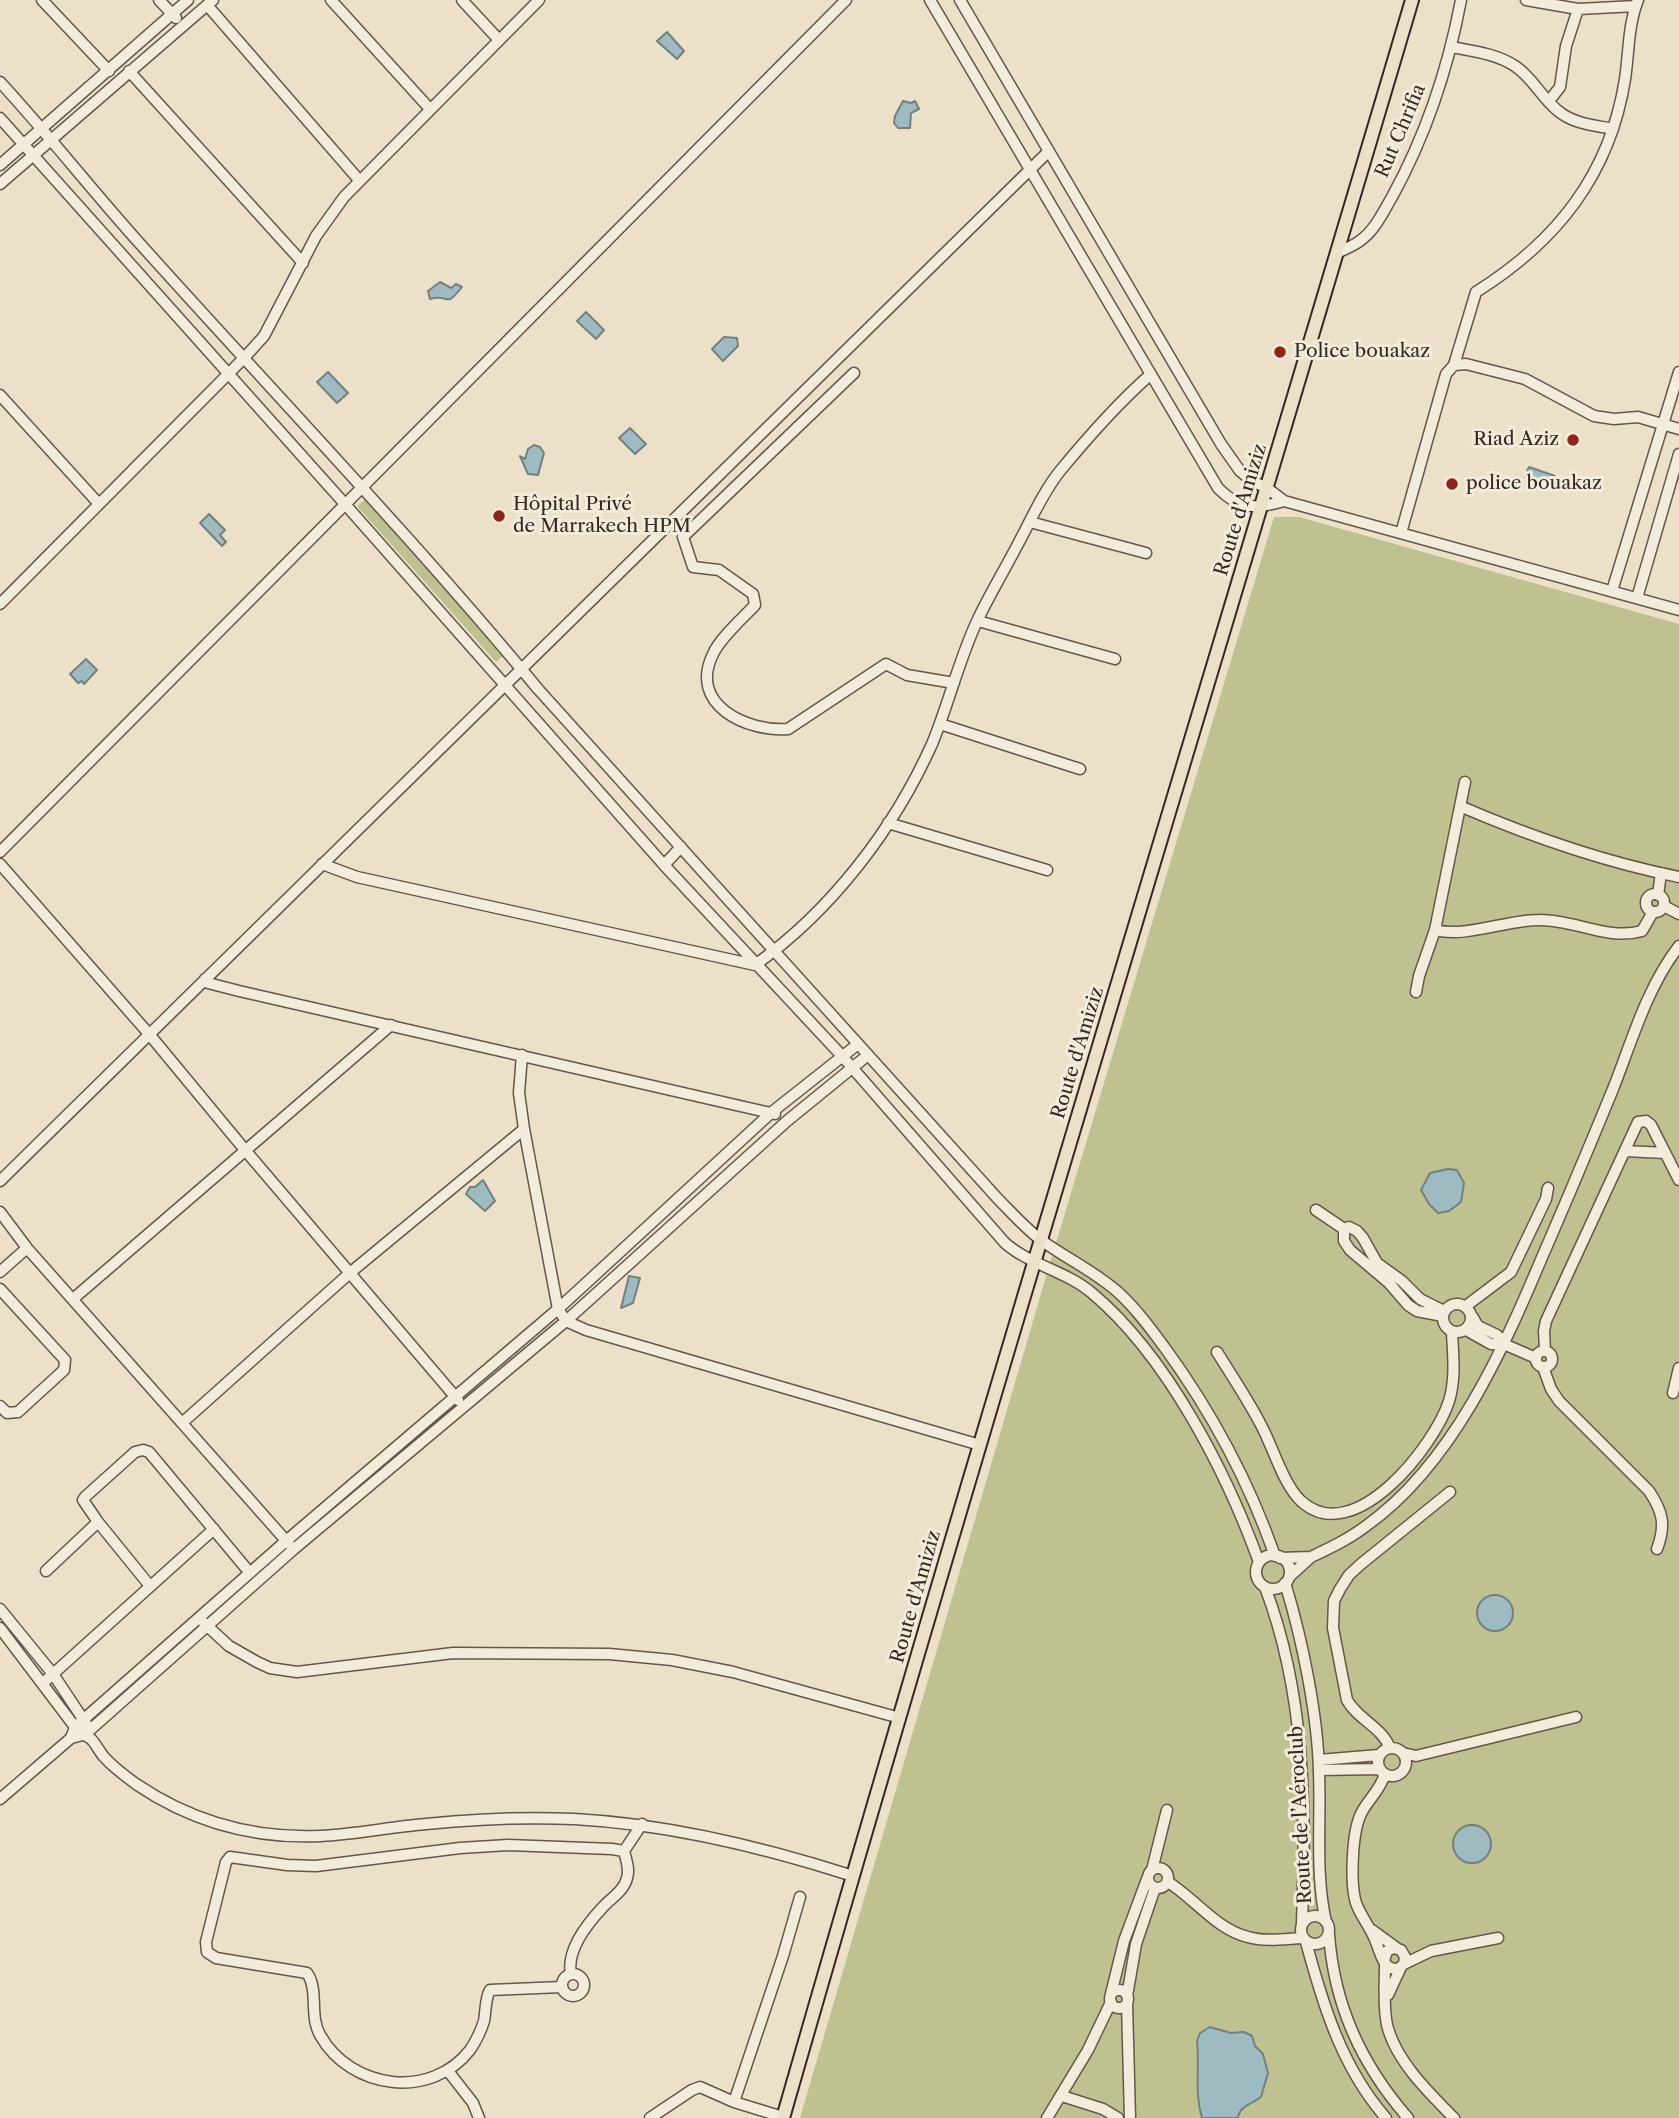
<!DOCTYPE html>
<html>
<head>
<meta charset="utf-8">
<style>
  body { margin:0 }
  canvas { display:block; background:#ece1c8 }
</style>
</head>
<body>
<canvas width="1679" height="2118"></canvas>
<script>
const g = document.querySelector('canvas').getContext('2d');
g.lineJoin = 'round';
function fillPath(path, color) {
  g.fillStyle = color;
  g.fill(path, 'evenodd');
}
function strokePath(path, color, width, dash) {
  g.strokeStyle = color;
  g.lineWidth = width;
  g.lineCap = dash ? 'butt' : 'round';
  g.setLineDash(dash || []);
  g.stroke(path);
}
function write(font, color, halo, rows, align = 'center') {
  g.font = font + ' "Libre Caslon Text",serif';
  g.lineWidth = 6;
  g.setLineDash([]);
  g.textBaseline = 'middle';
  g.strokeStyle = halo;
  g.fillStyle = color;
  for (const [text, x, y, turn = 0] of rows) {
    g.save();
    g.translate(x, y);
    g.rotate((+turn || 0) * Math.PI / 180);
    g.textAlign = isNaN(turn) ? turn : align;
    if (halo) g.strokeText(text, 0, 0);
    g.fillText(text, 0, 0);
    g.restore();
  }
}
fillPath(new Path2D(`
  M366,499l138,156 -8,7 -139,-156z
  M1274,517h25l380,107v1494h-879l252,-862z`), '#bfc191');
const water = new Path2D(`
  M667,32l17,19 -7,8 -20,-18z
  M903,101l8,2 4,-2 4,8 -8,4 -1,15h-12l-4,-5 1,-7z
  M440,282l11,6 5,-4 6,3c-18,23 -12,6 -32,12l-2,-8z
  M586,312l18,18 -8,9 -19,-18z
  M724,337l13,1 1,8 -15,15 -11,-12z
  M328,372l20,21 -11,10 -20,-21z
  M630,428l16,16 -11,10 -16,-16z
  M534,445l6,2 4,6 -6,22 -10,-1 -8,-18 5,3 3,-10z
  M1529,467l26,9 -3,11 -24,-6 -3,-5z
  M209,514l16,16 -5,5 6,7 -4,4 -22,-23z
  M86,659l11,11 -13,14 -2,-3 -4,2 -8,-9z
  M1448,1169l9,1 7,13 -3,19 -12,9 -11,2 -9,-9 -8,-14 9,-17z
  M483,1180l12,21 -10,10 -19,-17 4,-7h5z
  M629,1276l11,2 -7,25 -12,5z
  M1477 1613a18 18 0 1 1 36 0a18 18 0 1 1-36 0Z
  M1453 1844a19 19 0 1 1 38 0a19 19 0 1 1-38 0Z
  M1210,2027l21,6 13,-1 8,4 3,10 8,8 5,19 -7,24c-9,7 -22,9 -23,21h-36c-8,-26 -2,-51 -5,-77l3,-8z`);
fillPath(water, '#9dbbc0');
strokePath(water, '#748080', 2);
const minor = new Path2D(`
  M42,0l67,71
  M159,0l17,18
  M331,0l99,109
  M462,0l37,40
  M930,0l288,488c21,22 39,21 66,13
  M960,0l261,444 19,27 12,10 15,7 17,13 395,109
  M1526,0l52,9 58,-3
  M207,5l152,175
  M1452,47c21,4 45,7 63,19 18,12 26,31 42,44 16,14 36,15 56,19
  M129,71l174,192
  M0,82c49,53 93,110 142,164 132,147 269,290 396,443l460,510c14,14 27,29 43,41 26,19 55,32 79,54 17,16 31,35 45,54 46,63 84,134 110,208
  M1549,101l11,-14 6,-41 12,-37
  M0,118l344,385 320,362 178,191 163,187c25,22 61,28 87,50 75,63 134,178 167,269
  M0,165l188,-165
  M0,184l213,-184
  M1337,253c7,-4 17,-7 24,-13 14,-10 22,-28 31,-43 34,-62 56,-128 69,-197
  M1454,365l12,-1 59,15 69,37 20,3 24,-2 41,12
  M854,373l-171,164 10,30 26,3 34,24 2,11c-12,13 -35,33 -42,49 -25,51 34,78 75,75l98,-65 21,11 47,8
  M0,395l99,109
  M1030,522l116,31
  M1401,533l45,-159 8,-9 22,-73c80,-50 134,-117 149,-213 4,-26 3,-54 13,-79
  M1612,591l67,-219
  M1637,598l42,-144
  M0,604l245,-247 19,-21 52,-100 28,-39 195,-197
  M978,621l137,38
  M940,724l140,45
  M1462,807c70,30 142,55 217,70
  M888,823l159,47
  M0,852l846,-852
  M0,864l149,170 96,116 213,250
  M322,864l35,13 398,88c76,-54 139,-136 177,-221 17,-41 27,-85 46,-125 12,-25 27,-50 40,-75 13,-24 25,-52 42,-73 28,-34 58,-68 91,-97
  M664,865l17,-18
  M1646 903a9 9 0 1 1 18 0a9 9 0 1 1-18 0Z
  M1658,895l3,-22
  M1664,906l15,8
  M1435,930c31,8 71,-10 104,-10 34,-1 69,21 103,11l11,-19
  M205,979l3,4 31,8 536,123
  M1416,992l3,-16 16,-46 30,-148
  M522,1055l-3,38 5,36 34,180 8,12 20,9 394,115
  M1625,1151l40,2
  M0,1181l1049,-1030
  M1316,1210l28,19
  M0,1212l27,36 262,296
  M0,1272l27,-24
  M0,1289l65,71 -1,10 -46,42 -11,1 -7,-7
  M73,1299l318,-274
  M1443 1318a14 14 0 1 1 28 0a14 14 0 1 1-28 0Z
  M1466,1306l45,-34 35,-73 2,-11
  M1443,1316l-26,-5 -9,-6 -19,-22 -39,-33 -6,-9v-12l5,-2 8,4 6,7 14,25 25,18 18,18 24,12
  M1472,1316l6,10 19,9 9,10 30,13
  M1466,1330l25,14 15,1
  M1545,1351l-1,-20 2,-10 92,-199 8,-1 5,4 28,55
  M1536 1359a8 8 0 1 1 16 0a8 8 0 1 1-16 0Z
  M1217,1352c15,24 31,48 44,73 12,22 22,59 40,76 53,49 134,-56 148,-100 7,-23 4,-46 3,-69
  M1543,1367l8,22 8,12 90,90c14,21 17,34 8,58
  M1673,1393l6,-25
  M182,1423l169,-151 173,-143
  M1256 1572a17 17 0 1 1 34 0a17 17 0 1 1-34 0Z
  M1311,1557c19,-9 38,-18 55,-31 87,-62 137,-176 177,-271 24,-55 47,-110 70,-166 19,-48 34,-102 66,-143
  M1280,1558l31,-1 -22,20
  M46,1571l52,-49
  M1285,1583c17,55 33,133 34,190 2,49 -4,101 7,149
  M150,1586l-52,-64 -15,-22 2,-3 50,-45 8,-2 6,2 101,121
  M1265,1587c41,108 41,223 37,336
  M0,1609l53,65 34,51
  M204,1623l25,23 28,16 13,6 27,4 156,-19 156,1 63,6 61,12 167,46
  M0,1628l75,99c5,6 11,8 16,12 5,5 8,12 13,18 9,10 21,19 32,27 56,38 118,55 185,52 35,-2 70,-9 105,-12 49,-5 99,-7 148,-5 95,5 189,28 279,57
  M43,1683l171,-154
  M71,1738l4,-11 211,-186 272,-232 214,-197 86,-68
  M1378 1762a14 14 0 1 1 28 0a14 14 0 1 1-28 0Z
  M1390,1748c-9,-22 -32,-28 -43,-48l-14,-72 1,-27 6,-12 9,-14 12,-11 89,-72
  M1403,1753l13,3 160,-39
  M1319,1760l60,-5
  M1319,1770l60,-1
  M0,1799l71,-61 12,-3 7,-5 204,-181 272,-228 221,-200 81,-66
  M1148 1878a10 10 0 1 1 20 0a10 10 0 1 1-20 0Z
  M1152,1870l15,-60
  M1168,1882c26,16 49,48 80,55 17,5 36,2 54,1
  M1301 1930a14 14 0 1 1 28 0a14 14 0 1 1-28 0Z
  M1372,1930l26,19
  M1329,1934c5,71 32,130 79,184
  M1306,1942c17,63 36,126 80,176
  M1384,1961l3,-10 7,-3 7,2 4,7 -1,7 -6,5c-15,1 -17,-15 -22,-27 -5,-14 -15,-25 -20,-39 -6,-19 -4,-68 4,-87 6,-15 19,-23 25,-42
  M1385,1964c0,19 -2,42 2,61 9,36 42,68 67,93
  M1404,1964l27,-13 67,-13
  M562 1985a11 11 0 1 1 22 0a11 11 0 1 1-22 0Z
  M571,1974c-5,-24 16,-50 32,-67 8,-9 21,-16 24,-29 3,-9 -1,-18 -3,-27l18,-27
  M562,1987l-72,3c-5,9 -4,20 -6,31 -3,10 -8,20 -14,29 -39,50 -119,40 -150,-15 -11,-19 -1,-45 -13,-62l-91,-15 -9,-6 -1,-10 20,-80 4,-5 57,8 29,1 144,-18 48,-3 104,4 12,2
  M1110 1999a9 9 0 1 1 18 0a9 9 0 1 1-18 0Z
  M1111,1994l13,-53 23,-62
  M1388,1995l13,-28
  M1127,1996l9,-52 19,-56
  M1127,2003l3,115
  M448,2071l25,32 6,15
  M1062,2096l41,13 15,9
  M734,2102l49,-146 17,-59
  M650,2118l42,-28 8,-3 34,15 49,15
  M1047,2118l41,-68 23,-48`);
const major = new Path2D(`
  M783,2118c203,-708 420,-1412 629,-2118`);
strokePath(minor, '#64564b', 13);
strokePath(major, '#362821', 16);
strokePath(minor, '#f3ecdb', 10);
strokePath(major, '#ece1c8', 12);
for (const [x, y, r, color] of [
  [1280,352,7,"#8f2418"],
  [1573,440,7,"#8f2418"],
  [1452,484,7,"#8f2418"],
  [499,516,7,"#8f2418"]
]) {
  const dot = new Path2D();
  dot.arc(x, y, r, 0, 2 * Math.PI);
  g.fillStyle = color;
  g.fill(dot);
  strokePath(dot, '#f3ecdb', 2.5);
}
write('19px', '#362821', '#f3ecdb', [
  ["Rut Chrifia",1401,131,-67],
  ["Route d'Amiziz",1241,510,-73],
  ["Route d'Amiziz",1078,1053,-73],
  ["Route d'Amiziz",916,1597,-74],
  ["Route de l’Aéroclub",1301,1815,-93]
]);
write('19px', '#362821', '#f3ecdb', [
  ["Police bouakaz",1294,352],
  ["Riad Aziz",1559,440,"right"],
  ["police bouakaz",1466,484],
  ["Hôpital Privé",513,505],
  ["de Marrakech HPM",513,527]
], 'left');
</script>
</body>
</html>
